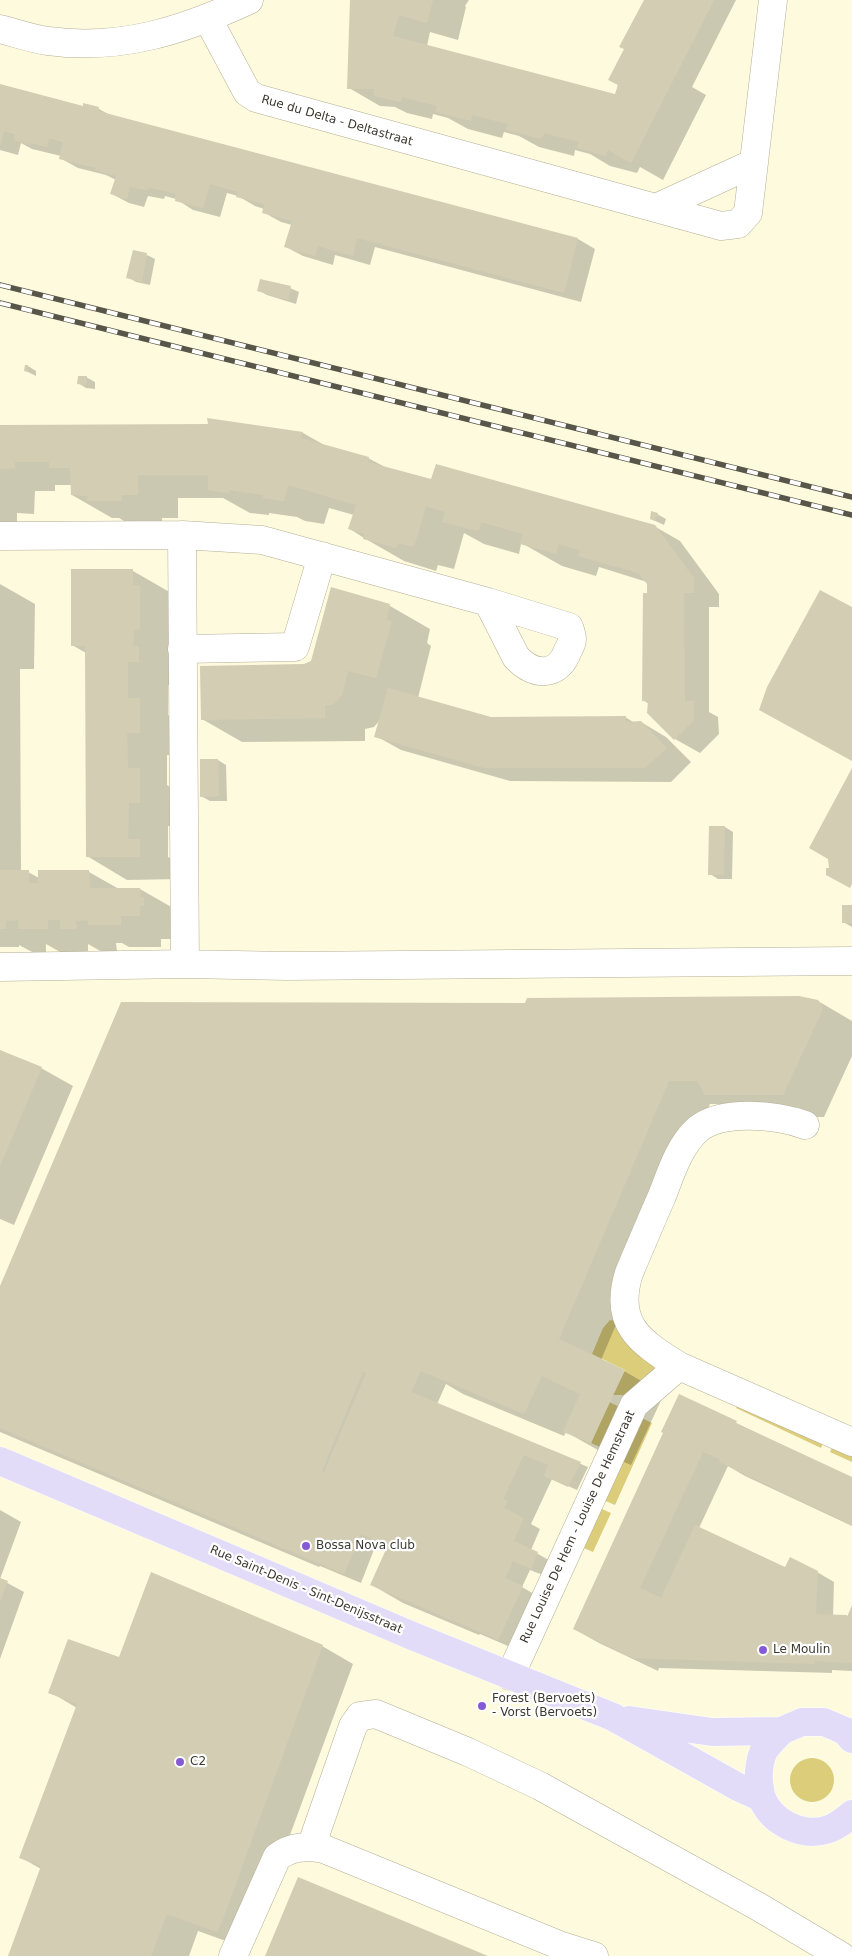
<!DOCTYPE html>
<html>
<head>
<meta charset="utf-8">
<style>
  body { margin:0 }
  canvas { display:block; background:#fefade }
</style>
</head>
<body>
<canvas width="852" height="1956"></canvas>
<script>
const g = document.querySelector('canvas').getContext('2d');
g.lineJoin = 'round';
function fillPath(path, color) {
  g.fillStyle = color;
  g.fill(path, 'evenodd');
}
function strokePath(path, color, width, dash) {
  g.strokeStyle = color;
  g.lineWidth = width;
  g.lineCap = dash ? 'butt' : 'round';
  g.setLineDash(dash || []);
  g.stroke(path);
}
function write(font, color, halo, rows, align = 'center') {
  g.font = font + ' "DejaVu Sans",sans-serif';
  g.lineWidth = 4.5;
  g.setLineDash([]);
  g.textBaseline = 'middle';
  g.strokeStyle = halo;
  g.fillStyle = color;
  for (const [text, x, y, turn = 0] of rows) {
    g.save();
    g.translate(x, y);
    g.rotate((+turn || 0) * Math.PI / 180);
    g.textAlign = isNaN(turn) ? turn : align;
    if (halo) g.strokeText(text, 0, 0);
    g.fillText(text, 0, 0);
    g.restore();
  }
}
fillPath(new Path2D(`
  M610,1320l6,1 38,43v6l-14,11 -12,14h-15l12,-25 -33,-16 11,-26z
  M740,1401l84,40 -3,7 -85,-40z
  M609,1402l13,6 -20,40 -11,-5z
  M638,1416l14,7 -37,82 -14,-6z
  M834,1444l18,9v9l-22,-10z
  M597,1507l14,6 -18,39 -14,-6z
  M790 1780a22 22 0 1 1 44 0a22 22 0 1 1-44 0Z`), '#dccd7b');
fillPath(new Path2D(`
  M351,0h118l-4,6 1,1 -8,33 -28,-8 -3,14 189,49 9,-46 20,-49h91l-44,87 14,8 -43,85 -23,-13 -3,6 -27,-7 -20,-12 -15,-4 -1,6 -35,-9 -20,-11 -15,-4 -2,6 -34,-9 -20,-11 -15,-4 -1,5 -25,-6 -12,-6 -15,-1 -31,-18z
  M0,85l84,23v-3l15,4 11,6 468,124 17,10 -14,53 -206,-55 -5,18 -35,-10 -2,10 -30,-9 -17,-9 6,-22 -11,-3 -18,-10 1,-3 -9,-3 -17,-10 -11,-3 -7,24 -27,-7 -17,-11 -11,-3 -1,3 -16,-3 -4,11 -15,-4 -17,-9 4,-14 -10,-5 -28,-7 -18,-10 1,-2 -29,-7 -11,-6 -3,12 -18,-5z
  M147,255l8,4 -5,26 -14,-3 -8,-5z
  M290,288l9,4 -3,12 -29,-9 -9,-5z
  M28,366l8,5v5l-10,-5z
  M86,377l9,5v7l-9,-1 -8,-5z
  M209,420l94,13 23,13 42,12 19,10 45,13 222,45 26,15 39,53v13h-10v105l9,5 1,17 -19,19 -25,-14 -26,-35 -6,-4 5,-105 -1,-13 -48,-15 -3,9 -34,-10 -37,-21 -4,-1 -2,10 -35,-10 -20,-11 -10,36 -16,-4 -2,6 -32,-10 -40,-23 -14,-9 4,-14 -25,-7 -5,16 -19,-3 -8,-4 -28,-4v2l-19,-2 -27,-15h-45v20h-16v6h-33l-10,-6h-7l-40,-23v-10h-17v6h-20l-1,23 -17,-1v12h-17v-99l209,-1z
  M657,514l9,5 -2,6 -13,-6z
  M133,571l40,23 6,91h-11v30l12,7v33h-13v30l13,8v32l-12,1v31l12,7v15l-53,1 -40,-24 -1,-203 -14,-8z
  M0,584l35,20 -1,65h-14l1,203h7l11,6 50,-6 30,17h21l40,23v27h-19v8h-32l-7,-4h-6l1,8 -15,1 -14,-8v8h-28l-14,-8v8h-14l-13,-7v2h-19z
  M332,589l58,17 40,23 -3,14 4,3 -13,52 73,20 134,-1 10,6 6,-1 25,15 25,25 -20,20 -161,-1 -109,-31 -25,-14 4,-16 -6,7 -9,2v12l-123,1 -40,-23 110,-57z
  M218,760l8,5 1,36h-17l-9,-5z
  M725,827l8,5 -1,47h-14l-8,-5z
  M852,906v21l-9,-5z
  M818,1001l34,20v35l-28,61 -77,1 -24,-14h-13l-109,256 23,11 40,23 -33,71 -26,-11 -39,-22 -2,4 -101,-42 -17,-10 -9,20 151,63 -11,23 -25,-11 -21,45 9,5 -9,21 23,13 -6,14 -18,-7 -8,17 17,10 -24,52 -35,-15 -1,1 -76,-32 -31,-18 16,-37 -11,-6 -16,41 -41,-17 -1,1 -319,-135v-143l526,-285z
  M0,1051l41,17 32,18 -59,139 -14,-6z
  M680,1396l172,83v47l-107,-50 -17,-10 -29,62 87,41 31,3 17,10 -1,34h15l4,-8v63l-20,-1v3l-173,-5 -1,3 -59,-28 -25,-14 91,-196z
  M0,1510l21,12 -21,57 24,13 -24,67z
  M322,1646l31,18 -105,285 -50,-18 -9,25h-180l32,-87 -21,-12 57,-149 -27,-16 70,-33z`), '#0003');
fillPath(new Path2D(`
  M350,0h83l-6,23 -28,-8 -6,21 222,58 3,-9 -10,-5 16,-31 -5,-2 25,-47h70l-83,163 -23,-13 -2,6 -29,-8 2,-6 -35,-9 -2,6 -36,-9 2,-6 -36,-9 -1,6 -36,-9 2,-6 -35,-9 -2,5 -26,-6v-7h-27z
  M0,84l83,22v-3l16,4 -1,4 480,127 -14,55 -207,-55 -4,18 -35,-10 -3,10 -31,-9 8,-26 -30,-8 2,-9 -28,-7 2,-5 -28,-8 -7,24 -28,-7 1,-7 -28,-7 -1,3 -17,-3 -3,12 -17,-5 6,-18 -21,-6 1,-2 -37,-9 4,-17 -14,-4 -2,9 -16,-4v2l-17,-5 1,-6 -11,-3 -4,15z
  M133,250l14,3 -5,29 -16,-4z
  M260,279l31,7 -3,14 -31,-9z
  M25,365h3v7l-4,-1z
  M78,376h9l-1,9 -9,-1z
  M207,418l96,14 -2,6 68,19 -1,5 63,17 5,-15 219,61 39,53v15h-10l1,108h9v19l-20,20 -27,-27 1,-12h-6l1,-108h4v-9l-9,-11 -60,-17 2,-6 -21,-6 -3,10 -36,-10 3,-10 -42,-12 -2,9 -37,-9 3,-10 -19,-6 -12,41 -16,-4 -2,5 -33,-9 1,-5 -16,-5 8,-24 -68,-20 -4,16 -21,-3v-3l-34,-5v3l-21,-3v-15h-70v20h-16v6h-35l1,-5 -17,-1 -1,-27h-21v-6h-34v6l-15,1v-44l208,-1z
  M651,511l7,2 -3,8 -5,-2z
  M71,569h62v16l7,1v43l-6,1 -1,16h6v16h-11v36h12v35h-13l1,35h12v35h-11l-1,36h12v18h-54l-1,-211h-14z
  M331,587l59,17 -3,16 5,1 -16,57 -28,-7 -6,24 -8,9 -9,2v12l-124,2 -1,-54 104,-2 7,-3z
  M820,590l32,17v154l-93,-51 8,-23z
  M388,688l103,29 135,-1v6l15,-1 26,27 -22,20h-161l-110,-31z
  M200,759h18l1,37 -19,1z
  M852,768v116l-2,4 -24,-13v-7h3l-1,-9 -19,-11z
  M709,826h16l-1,49h-16z
  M0,870h29v13h9v-13h51l1,18h50l1,9h3v9h-4v10h-19v9h-33v-5l-12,1 1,8h-17v-9h-12v9h-30v-9l-12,1v8h-6z
  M842,905h10v18h-10z
  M799,996l19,4 4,5v6l-39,84h-78l-8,-14h-28l-110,258 66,31 -34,73 -28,-11 17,-38 -38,-18 -18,38 -103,-43 -10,21 170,70 -13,25 -24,-11 4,-11 -24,-10 -21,44 5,2 -4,7 20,10 -10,23 24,11 -7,17 -18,-8 -8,17 18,8 -25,54 -128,-55 18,-40 -27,-11 -17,40 -344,-146v-142l121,-284 404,1 2,-5zM363,1372l3,1 -42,99 -2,-1z
  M0,1050l42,17 -42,99z
  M679,1394l58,27 -1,2 116,54v48l-133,-63 1,-3 -17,-7 -63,136 21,10 34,-73 90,42 5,-10 28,14 -2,43 31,1v2l5,-12v58l-37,-2v3l-182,-6 -60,-29 90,-196 -2,-1z
  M151,1572l172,73 -100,274 -6,13 -50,-18 -16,42h-143l33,-90 -22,-8 58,-154 -29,-11 20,-54 51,18z
  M0,1578l8,3 -8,20z
  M298,1877l190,79h-223z`), '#d2cdb3');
const minor = new Path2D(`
  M208,19l39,73 9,6 465,128 17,-2 10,-11 25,-213
  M0,29c16,4 32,10 48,12 73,10 136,-11 201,-41
  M656,208l98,-45
  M182,535l3,429
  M0,536l182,-1 80,5 226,62 81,25c1,3 3,8 3,12 0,3 -2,8 -4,11 -9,27 -34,27 -52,7l-28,-55
  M182,649l113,-2 27,-91
  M0,967l185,-3 102,2 565,-5
  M805,1125c-28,-10 -82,-16 -107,4 -19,17 -27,44 -36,67 -11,25 -22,51 -33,77 -16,51 11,69 50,93l173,76
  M510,1676l124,-271 45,-39
  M311,1847l42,-121 7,-10 16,-2 92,38 72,34 219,121 82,49
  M233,1956l44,-99c15,-11 29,-11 47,-8l235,96 35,11`);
const major = new Path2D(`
  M0,1461l415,176 198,80 125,70 24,11
  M629,1720l83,12 69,-1 21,-9h22l21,9 7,8
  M781,1731c-5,6 -11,11 -16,18 -5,8 -7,23 -6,33 1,5 1,11 3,16 9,24 39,39 64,32 10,-3 18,-9 26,-16`);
strokePath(minor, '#b4af95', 29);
strokePath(major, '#fff', 29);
strokePath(minor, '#fff', 28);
strokePath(major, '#e3dcf8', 28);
const rail = new Path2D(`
  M0,285l852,212
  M0,303l852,212`);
strokePath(rail, '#585649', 5.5);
strokePath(rail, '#fff', 4, [11]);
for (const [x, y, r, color] of [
  [306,1546,5,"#855bd5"],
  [763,1650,5,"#855bd5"],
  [482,1706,5,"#855bd5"],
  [180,1762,5,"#855bd5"]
]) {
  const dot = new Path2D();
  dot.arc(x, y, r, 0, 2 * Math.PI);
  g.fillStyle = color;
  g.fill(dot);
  strokePath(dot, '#fff', 2);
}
write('12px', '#3c3a30', '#fff', [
  ["Rue du Delta - Deltastraat",337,121,16],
  ["Rue Louise De Hem - Louise De Hemstraat",578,1527,-65],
  ["Rue Saint-Denis - Sint-Denijsstraat",306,1590,23]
]);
write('12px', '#3c3a30', '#fff', [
  ["Bossa Nova club",316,1546],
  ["Le Moulin",773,1650],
  ["Forest (Bervoets)",492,1699],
  ["- Vorst (Bervoets)",492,1713],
  ["C2",190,1762]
], 'left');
</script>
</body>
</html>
